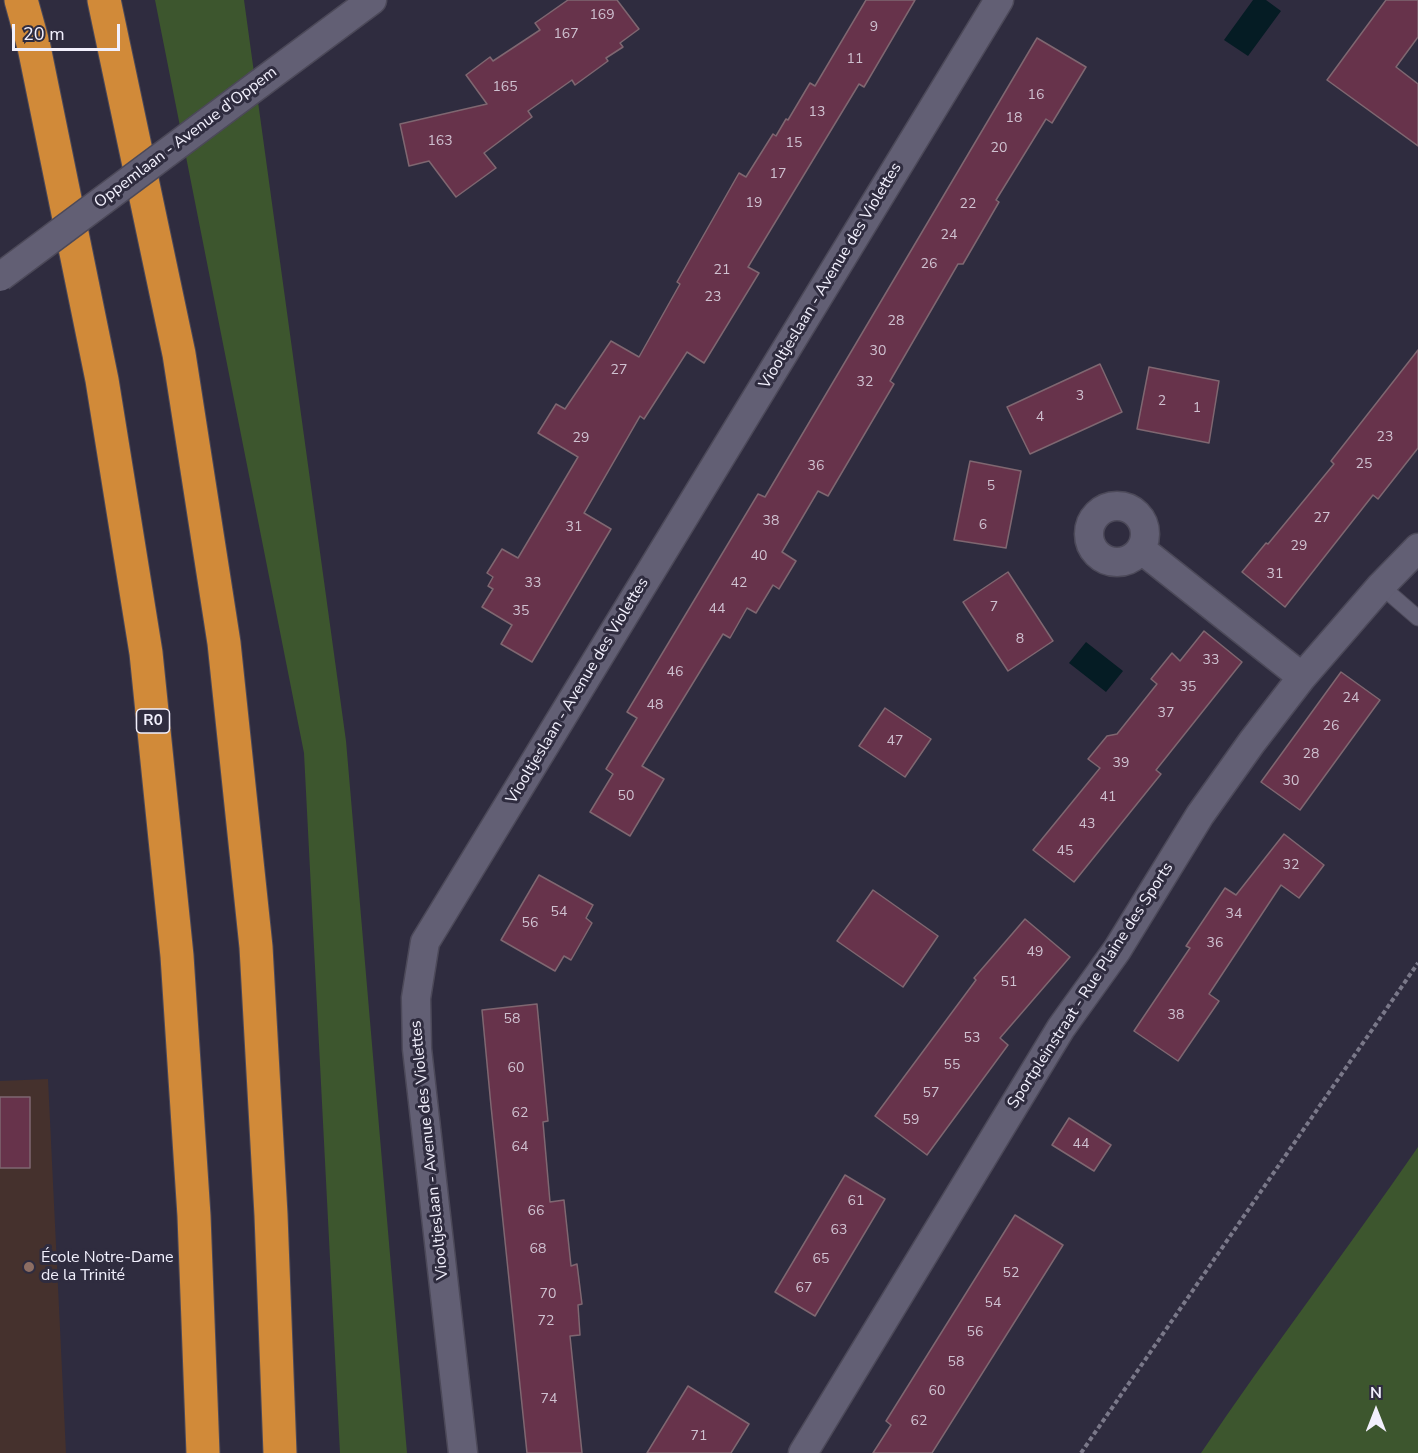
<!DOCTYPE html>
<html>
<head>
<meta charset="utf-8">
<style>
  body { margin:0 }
  #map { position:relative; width:1418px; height:1453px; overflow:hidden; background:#2f2c3f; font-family:"Nunito Sans",sans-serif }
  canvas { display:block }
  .north { position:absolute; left:1346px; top:1381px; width:60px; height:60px; -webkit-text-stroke:4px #2f2c3f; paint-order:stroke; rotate:0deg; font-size:16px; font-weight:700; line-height:24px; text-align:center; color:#f2f0fd }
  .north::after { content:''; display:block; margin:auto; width:21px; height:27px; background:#f2f0fd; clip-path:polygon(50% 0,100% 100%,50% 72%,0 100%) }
  .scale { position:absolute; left:12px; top:24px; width:108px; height:27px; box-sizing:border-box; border:3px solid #f2f0fd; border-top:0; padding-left:8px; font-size:18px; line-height:21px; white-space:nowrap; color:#f2f0fd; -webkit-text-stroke:4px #2f2c3f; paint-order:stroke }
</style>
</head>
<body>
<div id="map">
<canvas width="1418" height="1453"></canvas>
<div class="north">N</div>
<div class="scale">20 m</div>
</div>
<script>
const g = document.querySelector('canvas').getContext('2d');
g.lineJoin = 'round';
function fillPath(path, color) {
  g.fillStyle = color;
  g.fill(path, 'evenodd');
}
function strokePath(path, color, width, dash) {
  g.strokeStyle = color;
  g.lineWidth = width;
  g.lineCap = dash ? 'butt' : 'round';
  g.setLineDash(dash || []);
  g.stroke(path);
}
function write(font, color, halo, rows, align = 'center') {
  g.font = font + ' "Nunito Sans",sans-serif';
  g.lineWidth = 6;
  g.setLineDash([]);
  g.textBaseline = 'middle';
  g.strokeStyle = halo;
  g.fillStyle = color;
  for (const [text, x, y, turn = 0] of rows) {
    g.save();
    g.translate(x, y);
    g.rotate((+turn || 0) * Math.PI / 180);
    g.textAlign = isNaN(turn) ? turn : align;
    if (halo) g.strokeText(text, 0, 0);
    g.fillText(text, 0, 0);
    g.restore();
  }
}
fillPath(new Path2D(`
  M48,1079l18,374h-66v-372z`), '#45312d');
fillPath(new Path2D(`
  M155,0h89l102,741 61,712h-67l-36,-700z
  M1418,1147v306h-217c70,-104 146,-203 217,-306z`), '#3d562e');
fillPath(new Path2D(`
  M1253,0h13l15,11 -33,45 -24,-16z
  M1086,642l37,29 -17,21 -37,-29z`), '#051c24');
const building = new Path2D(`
  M568,0h49l22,29 -19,14 3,4 -17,11 2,3 -33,24 -3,-5 -44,31 4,6 -48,36 12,15 -40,29 -27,-36 -20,5 -9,-42 87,-20 -21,-29 24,-18 3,4 47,-31 -5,-7z
  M866,0h49l-51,87 -5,-3 -111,183 11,6 -55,90 -17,-11 -43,67 -4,-3 -56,97 27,16 -79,133 -31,-18 11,-19 -30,-18 11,-18 -5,-3 5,-9 -6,-4 15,-24 16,9 60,-101 -40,-24 18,-29 9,5 46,-68 28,16 41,-73 -3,-2 62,-109 7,4 27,-43 3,2 10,-17 2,1 22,-37 5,3z
  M1386,0h32v37l-22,30 22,17v62l-91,-66z
  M1037,38l49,29 -34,56 -6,-4 -50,81 3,2 -36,62h-5l-68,117 4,3 -66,112 -10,-5 -36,61 14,9 -17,28 -6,-4 -17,28 -9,-5 -17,30 -7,-4 -81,132 22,13 -34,57 -40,-24 23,-38 -7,-5 31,-51 -10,-6 131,-218 7,3z
  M1418,350v98l-40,51 -5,-4 -88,112 -43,-35 24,-29 2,1 66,-80 -3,-3z
  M1100,364l22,48 -92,42 -23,-47z
  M1149,367l70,14 -10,62 -72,-14z
  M970,461l51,10 -15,77 -52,-8z
  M1008,572l45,69 -45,30 -45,-69z
  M1204,631l38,31 -86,108 5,4 -87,108 -41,-32 67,-82 -12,-9 19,-23 10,-2 40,-50 -6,-5 21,-26 8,8z
  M1341,672l39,28 -80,110 -39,-28z
  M885,708l46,31 -26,38 -46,-31z
  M1284,834l40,31 -25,33 -18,-13 -72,109 10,7 -41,60 -44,-30 56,-83 -4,-2 39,-58 11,7z
  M539,875l54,30 -7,13 6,5 -21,37 -7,-4 -9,15 -54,-31z
  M873,890l65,46 -35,51 -66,-46z
  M1025,919l45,38 -70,81 8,7 -81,110 -52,-39 101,-136 -2,-2z
  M537,1004l11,117 -5,1 7,80 14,-2 7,66 6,-2 5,40 -4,1 2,30 -10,1 12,117h-55l-36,-347 -9,-96z
  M0,1097h30v71h-30z
  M1069,1118l42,27 -17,26 -42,-26z
  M845,1175l40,24 -70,117 -40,-24z
  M1015,1215l48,30 -131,208h-59l18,-28 -5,-4z
  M688,1386l61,38 -18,29h-84z`);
fillPath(building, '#67334b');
strokePath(building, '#7f6771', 1.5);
const lane = new Path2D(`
  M1381,586l37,32`);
const street = new Path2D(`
  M259,84l113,-84
  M1089 534a28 28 0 1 1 56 0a28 28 0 1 1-56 0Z
  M1142,550l160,127
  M463,1453l-46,-404 -1,-51 9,-56 574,-942
  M803,1453l258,-425 56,-78 83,-135 52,-73 50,-65 79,-91 37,-38`);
const highway = new Path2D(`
  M21,0l13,47 68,333 44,273 31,303 17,260 9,237
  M104,0l75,354 45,289 32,304 15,268 9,238`);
strokePath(lane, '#4c4959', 17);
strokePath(street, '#4c4959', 31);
strokePath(highway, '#4c4959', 35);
strokePath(new Path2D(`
  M1081,1453l337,-490`), '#7a7889', 4, [4.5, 3]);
strokePath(lane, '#625f74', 15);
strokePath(street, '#625f74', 28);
strokePath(highway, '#d18a39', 33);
const streetBridge = new Path2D(`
  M0,277l259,-193`);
strokePath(streetBridge, '#4c4959', 31, []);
strokePath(streetBridge, '#625f74', 28);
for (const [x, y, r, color] of [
  [29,1267,6,"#8d6e63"]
]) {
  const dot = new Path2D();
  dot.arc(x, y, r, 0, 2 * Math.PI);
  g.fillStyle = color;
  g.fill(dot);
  strokePath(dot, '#2f2c3f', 2);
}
write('14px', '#cfc1d0', null, [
  ["169",602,16],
  ["9",874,28],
  ["167",566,35],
  ["11",855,60],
  ["165",505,88],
  ["16",1036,96],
  ["13",817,113],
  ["18",1014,119],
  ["163",440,142],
  ["15",794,144],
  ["20",999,149],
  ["17",778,175],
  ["19",754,204],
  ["22",968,205],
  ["24",949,236],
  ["26",929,265],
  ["21",722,271],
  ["23",713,298],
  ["28",896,322],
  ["30",878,352],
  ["27",619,371],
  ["32",865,383],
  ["3",1080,397],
  ["2",1162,402],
  ["1",1197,409],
  ["4",1040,418],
  ["23",1385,438],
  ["29",581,439],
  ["25",1364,465],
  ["36",816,467],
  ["5",991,487],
  ["27",1322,519],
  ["38",771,522],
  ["6",983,526],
  ["31",574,528],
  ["29",1299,547],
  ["40",759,557],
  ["31",1275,575],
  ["33",533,584],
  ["42",739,584],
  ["7",994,608],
  ["44",717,610],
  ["35",521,612],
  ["8",1020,640],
  ["33",1211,661],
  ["46",675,673],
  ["35",1188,688],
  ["24",1351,699],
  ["48",655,706],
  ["37",1166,714],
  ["26",1331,727],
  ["47",895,742],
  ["28",1311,755],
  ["39",1121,764],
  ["30",1291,782],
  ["50",626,797],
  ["41",1108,798],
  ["43",1087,825],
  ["45",1065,852],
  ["32",1291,866],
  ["54",559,913],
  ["34",1234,915],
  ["56",530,924],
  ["36",1215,944],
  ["49",1035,953],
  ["51",1009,983],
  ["38",1176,1016],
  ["58",512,1020],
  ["53",972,1039],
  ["55",952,1066],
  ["60",516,1069],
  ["57",931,1094],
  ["62",520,1114],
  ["59",911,1121],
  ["44",1081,1145],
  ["64",520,1148],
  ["61",856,1202],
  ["66",536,1212],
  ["63",839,1231],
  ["68",538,1250],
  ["65",821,1260],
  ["52",1011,1274],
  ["67",804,1289],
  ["70",548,1295],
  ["54",993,1304],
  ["72",546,1322],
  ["56",975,1333],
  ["58",956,1363],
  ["60",937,1392],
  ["74",549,1400],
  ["62",919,1422],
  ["71",699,1437]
]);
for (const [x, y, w] of [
  [153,721,33]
]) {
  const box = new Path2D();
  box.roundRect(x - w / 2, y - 12, w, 24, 4.5);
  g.fillStyle = '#2f2c3f';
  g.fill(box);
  strokePath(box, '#f2f0fd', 1.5);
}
write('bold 15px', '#f2f0fd', null, [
  ["R0",153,721]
]);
write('16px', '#f2f0fd', '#2f2c3f', [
  ["Oppemlaan - Avenue d'Oppem",186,138,-37],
  ["Viooltjeslaan - Avenue des Violettes",831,276,-59],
  ["Viooltjeslaan - Avenue des Violettes",578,691,-59],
  ["Sportpleinstraat - Rue Plaine des Sports",1091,986,-57],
  ["Viooltjeslaan - Avenue des Violettes",430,1150,-96]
]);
write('16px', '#f2f0fd', '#2f2c3f', [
  ["École Notre-Dame",41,1258],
  ["de la Trinité",41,1276]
], 'left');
</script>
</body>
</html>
